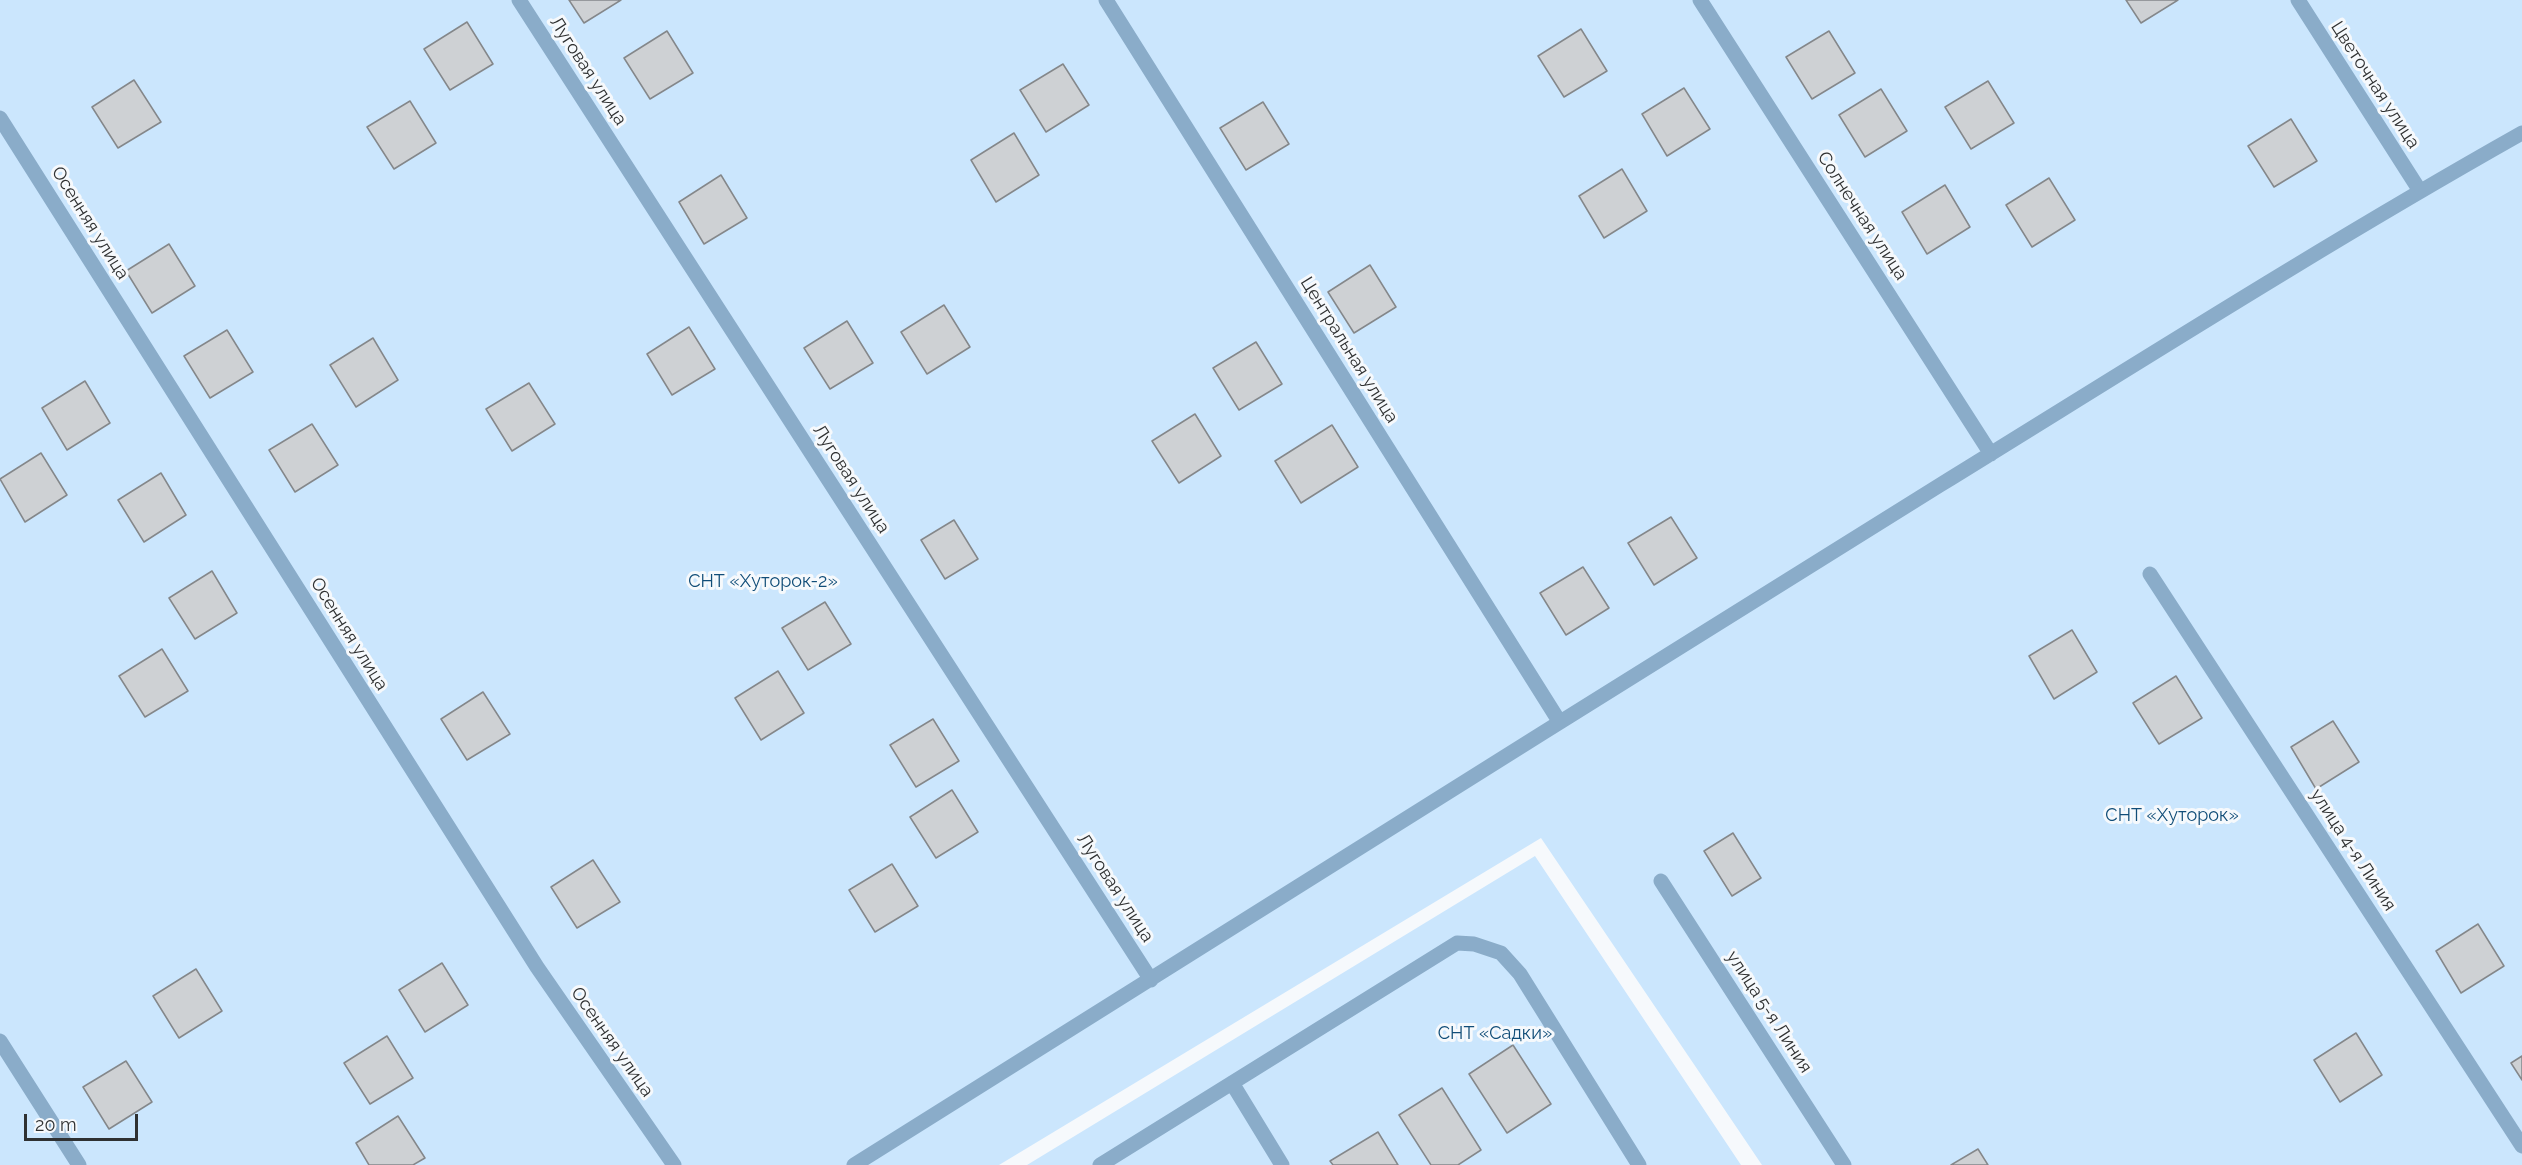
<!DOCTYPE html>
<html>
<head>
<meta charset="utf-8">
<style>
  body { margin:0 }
  #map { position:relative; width:2522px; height:1165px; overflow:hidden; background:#f6f9fc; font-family:Raleway,sans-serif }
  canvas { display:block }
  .scale { position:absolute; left:24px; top:1114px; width:114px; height:27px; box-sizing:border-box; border:3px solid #2f3132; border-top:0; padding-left:8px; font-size:18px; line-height:21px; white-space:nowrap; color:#2f3132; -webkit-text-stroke:4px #f6f9fc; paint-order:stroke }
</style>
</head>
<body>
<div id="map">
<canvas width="2522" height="1165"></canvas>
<div class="scale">20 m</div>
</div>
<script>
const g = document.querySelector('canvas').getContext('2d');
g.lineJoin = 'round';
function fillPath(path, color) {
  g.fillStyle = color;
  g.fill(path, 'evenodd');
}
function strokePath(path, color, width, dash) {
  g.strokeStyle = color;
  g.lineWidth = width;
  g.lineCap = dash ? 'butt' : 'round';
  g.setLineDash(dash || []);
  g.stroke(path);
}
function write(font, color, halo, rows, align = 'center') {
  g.font = font + ' Raleway,sans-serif';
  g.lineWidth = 6;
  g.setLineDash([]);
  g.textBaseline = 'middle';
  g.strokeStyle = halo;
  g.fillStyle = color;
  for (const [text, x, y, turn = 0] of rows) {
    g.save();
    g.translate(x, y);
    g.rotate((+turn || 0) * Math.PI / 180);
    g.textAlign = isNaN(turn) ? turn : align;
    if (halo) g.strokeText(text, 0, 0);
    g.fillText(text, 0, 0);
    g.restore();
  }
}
fillPath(new Path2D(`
  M0,0h2522v1165h-760l-221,-327 -542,327h-999z
  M1535,856l206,309h-714z`), '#cbe6fd');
const building = new Path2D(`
  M569,0h52l-37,23z
  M2126,0h52l-37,23z
  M467,22l26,42 -43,26 -26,-41z
  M1581,29l26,42 -43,26 -26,-41z
  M667,31l26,42 -43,26 -26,-41z
  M1829,31l26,42 -43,26 -26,-42z
  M1063,64l26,41 -43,27 -26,-42z
  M134,80l27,42 -43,26 -26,-41z
  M1988,81l26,42 -43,26 -26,-42z
  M1684,88l26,41 -43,27 -25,-42z
  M1881,89l26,42 -42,26 -26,-42z
  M410,101l26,42 -42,26 -27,-42z
  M1263,102l26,42 -43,26 -26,-42z
  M2291,119l26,42 -43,26 -26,-41z
  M1014,133l25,42 -43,27 -25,-42z
  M1622,169l25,42 -43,27 -25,-42z
  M721,175l26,43 -43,26 -25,-42z
  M2049,178l26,42 -43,27 -26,-42z
  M1945,185l25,42 -43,27 -25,-42z
  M169,244l26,42 -43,27 -26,-42z
  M1370,265l26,42 -42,26 -26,-41z
  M944,305l26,42 -43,27 -26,-42z
  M847,321l26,42 -43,26 -26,-41z
  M689,327l26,42 -43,26 -25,-41z
  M227,330l26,42 -43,26 -26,-42z
  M373,338l25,42 -42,27 -26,-42z
  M1256,342l26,42 -43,26 -26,-42z
  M85,381l25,42 -43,27 -25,-42z
  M529,383l26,41 -43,27 -26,-42z
  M1195,414l26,42 -42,27 -27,-42z
  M312,424l26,41 -43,27 -26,-42z
  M1332,425l26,42 -57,36 -26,-42z
  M41,453l26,42 -42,27 -25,-43z
  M161,473l25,42 -42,27 -26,-42z
  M1671,517l26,41 -43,27 -26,-42z
  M954,520l24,39 -33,20 -24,-39z
  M1583,567l26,41 -43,27 -26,-42z
  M212,571l25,42 -42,26 -26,-41z
  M825,602l26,42 -43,26 -26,-42z
  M2072,630l25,42 -43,27 -25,-43z
  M162,649l26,42 -43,26 -26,-41z
  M778,671l26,42 -43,27 -26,-42z
  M2176,676l26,42 -43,26 -26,-41z
  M483,692l27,42 -43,26 -26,-41z
  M933,719l26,42 -43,26 -26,-42z
  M2333,721l26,41 -43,27 -25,-42z
  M952,790l26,42 -42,26 -26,-41z
  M1733,833l28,45 -29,18 -28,-45z
  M593,860l27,42 -43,26 -26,-41z
  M892,864l26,42 -43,26 -26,-42z
  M2478,924l26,42 -43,27 -25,-42z
  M442,963l26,42 -43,27 -26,-42z
  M196,969l26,42 -43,27 -26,-42z
  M2356,1033l26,42 -42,27 -26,-42z
  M387,1036l26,42 -43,26 -26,-41z
  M1513,1045l38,59 -44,29 -38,-59z
  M2522,1056v24l-11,-17z
  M126,1061l26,41 -43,27 -26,-42z
  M1442,1088l39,62 -23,15h-27l-32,-50z
  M398,1116l27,42 -12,7h-44l-13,-22z
  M1378,1132l20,33h-65l-3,-4z
  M1978,1149l10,16h-37z`);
fillPath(building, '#ced1d4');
strokePath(building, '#84878a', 1.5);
strokePath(new Path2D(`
  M519,0l632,980
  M1106,0l453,721
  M1700,0l291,454
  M2298,0l122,191
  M0,118l537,849 137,198
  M2150,574l372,572
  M1661,881l183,284
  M0,1041l79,124
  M1232,1083l50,82
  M854,1165c362,-226 723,-455 1086,-680 193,-119 385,-241 582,-352
  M1100,1165l357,-222 17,1 27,9 19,21 119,191`), '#8aacc9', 15);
write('18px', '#2f3132', '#f6f9fc', [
  ["Луговая улица",588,71,57],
  ["Цветочная улица",2375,85,57],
  ["Солнечная улица",1862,216,57],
  ["Осенняя улица",90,223,58],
  ["Центральная улица",1349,350,58],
  ["Луговая улица",851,479,57],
  ["Осенняя улица",349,634,58],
  ["улица 4-я Линия",2353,850,57],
  ["Луговая улица",1115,888,57],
  ["улица 5-я Линия",1769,1012,57],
  ["Осенняя улица",612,1042,55]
]);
write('18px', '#104d78', '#f6f9fc', [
  ["СНТ «Хуторок-2»",763,582],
  ["СНТ «Хуторок»",2172,816],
  ["СНТ «Садки»",1495,1034]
]);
</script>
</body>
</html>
